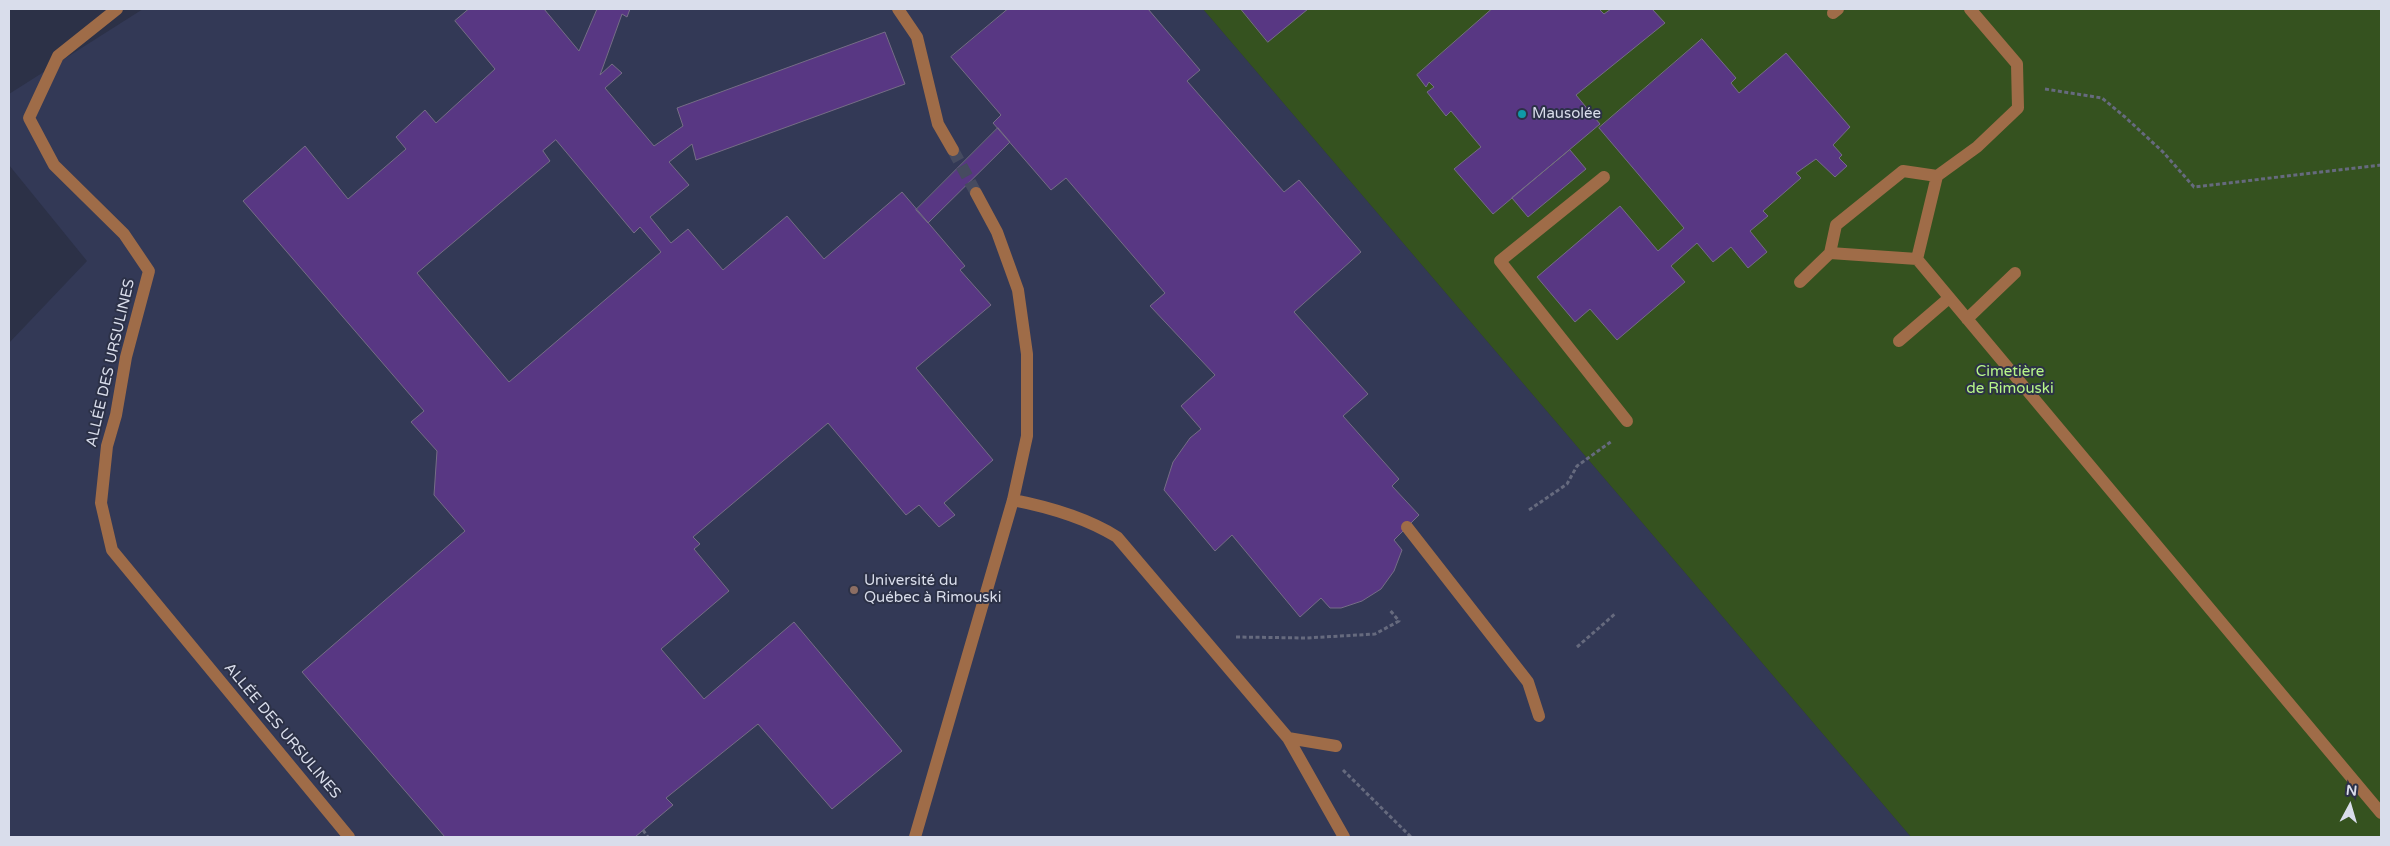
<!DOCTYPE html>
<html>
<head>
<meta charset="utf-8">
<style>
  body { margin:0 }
  #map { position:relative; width:2390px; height:846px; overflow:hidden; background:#2c3147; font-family:"Varela Round",sans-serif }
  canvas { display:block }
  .frame { position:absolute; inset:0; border:10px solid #d9ddeb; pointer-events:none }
  .north { position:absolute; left:2325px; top:781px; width:50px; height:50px; -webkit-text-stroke:4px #2c3147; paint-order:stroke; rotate:6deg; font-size:14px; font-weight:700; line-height:20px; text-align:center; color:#d9ddeb }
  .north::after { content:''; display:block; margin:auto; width:18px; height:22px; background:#d9ddeb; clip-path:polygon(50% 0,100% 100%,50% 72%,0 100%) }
</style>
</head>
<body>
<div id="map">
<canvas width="2390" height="846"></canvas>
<div class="frame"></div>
<div class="north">N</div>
</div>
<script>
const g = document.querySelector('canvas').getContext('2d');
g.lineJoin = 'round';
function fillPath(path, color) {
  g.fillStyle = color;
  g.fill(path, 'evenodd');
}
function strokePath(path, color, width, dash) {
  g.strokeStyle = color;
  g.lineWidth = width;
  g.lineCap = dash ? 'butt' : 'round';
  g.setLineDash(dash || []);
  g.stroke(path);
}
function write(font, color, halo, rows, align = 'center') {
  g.font = font + ' "Varela Round",sans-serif';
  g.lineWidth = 4;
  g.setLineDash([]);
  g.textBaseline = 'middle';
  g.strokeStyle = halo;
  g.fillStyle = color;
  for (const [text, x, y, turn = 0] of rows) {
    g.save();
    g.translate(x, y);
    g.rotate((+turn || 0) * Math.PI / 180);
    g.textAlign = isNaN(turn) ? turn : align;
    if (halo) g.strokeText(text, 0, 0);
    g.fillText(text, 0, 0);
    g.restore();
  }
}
fillPath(new Path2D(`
  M143,9h1060l708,828h-1902v-494l78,-82 -78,-96v-71z`), '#333956');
fillPath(new Path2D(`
  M1203,9h1178v828h-470z`), '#35521f');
const building = new Path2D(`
  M469,9h75l35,42 18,-42h33l-3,8 -5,-3 -22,61 12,-11 10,9 -17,15 49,58 29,-20 -6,-18 208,-76 20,52 -209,76 -4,-16 -23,18 20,23 -39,32 21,26 17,-14 35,41 64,-54 37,43 78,-67 63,74 -5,4 31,35 -75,63 77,92 -49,43 11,12 -16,12 -20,-22 -13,10 -78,-92 -135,114 7,7 -6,5 35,42 -68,58 43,50 90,-77 108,129 -70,58 -74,-85 -92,74 7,7 -38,32h-190l-143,-165 163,-141 -31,-36 3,-44 -26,-29 13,-11 -181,-210 62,-55 43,53 58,-50 -10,-12 29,-27 11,13 59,-54 -40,-48zM556,140l78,93 6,-6 21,25 -152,130 -92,-109 133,-112 -7,-10z
  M1008,9h140l52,61 -13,11 97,111 15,-12 62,72 -67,60 74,82 -25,22 56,63 -7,7 27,29 -25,25 8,10 -8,21 -13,18 -19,12 -21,7h-11l-9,-10 -21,19 -68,-82 -17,16 -51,-61 9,-28 17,-24 11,-9 -20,-23 34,-31 -65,-69 15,-13 -99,-115 -15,12 -58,-67 8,-8 -50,-58z
  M1241,9h67l-40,33z
  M1492,9h107l5,5 7,-5h41l13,14 -89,72 24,29 -107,90 -39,-45 27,-22 -30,-36 -5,5 -19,-24 7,-5 -5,-5 -3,5 -9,-12z
  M1702,39l34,39 -5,5 8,10 47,-40 64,74 -17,18 9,10 -3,3 8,8 -12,11 -19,-18 -20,14 5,5 -38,33 5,5 -18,15 17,21 -19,16 -17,-21 -18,15 -16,-19 -26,23 14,16 -68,58 -27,-31 -15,13 -38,-45 83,-71 38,45 26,-23 -85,-100z
  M998,128l12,14 -82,81 -12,-13z
  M1570,150l16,19 -58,48 -16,-19z`);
fillPath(building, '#583783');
strokePath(building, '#756d86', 1);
strokePath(new Path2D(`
  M953,150l23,43`), '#464b60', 12, [12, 6]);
strokePath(new Path2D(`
  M2045,89l57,9 23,19 38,35 31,35 187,-22
  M1529,510l38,-26 10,-18 35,-25
  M1236,637l71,1 68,-4 24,-13 -10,-12
  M1577,647l39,-34
  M1343,770l68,67
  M643,830l5,7`), '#666a7e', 3, [4, 2.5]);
strokePath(new Path2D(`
  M117,9l-59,47 -29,62 25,47 70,69 25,37 -23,86 -10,58 -9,31 -6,57 11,47 237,287
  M898,9l19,28 21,87 15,26
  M1970,9l47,55 1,44 -41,39 -40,29 -20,83 464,554
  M1833,13l5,-4
  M1604,177l-104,84 127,160
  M1917,259l-87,-6 6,-28 67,-54 34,5
  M1800,282l30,-29
  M1967,319l48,-46
  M1899,341l50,-43
  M1013,500c36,7 72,17 104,37l171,201 56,99
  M1407,527l121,155 11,34
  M1288,738l48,8
  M915,837l98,-337 14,-64v-82l-9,-64 -21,-58 -21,-39`), '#9f6c48', 12);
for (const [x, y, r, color] of [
  [1522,114,5,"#0f9aa8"],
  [854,590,5,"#8d6e63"]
]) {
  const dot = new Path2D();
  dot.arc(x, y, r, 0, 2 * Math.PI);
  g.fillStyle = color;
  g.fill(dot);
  strokePath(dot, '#2c3147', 2);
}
write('15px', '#d9ddeb', '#2c3147', [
  ["Mausolée",1532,114],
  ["Université du",864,581],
  ["Québec à Rimouski",864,598]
], 'left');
write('15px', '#d9ddeb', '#2c3147', [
  ["ALLÉE DES URSULINES",111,363,-77],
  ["ALLÉE DES URSULINES",282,731,50]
]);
write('15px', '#b7f689', '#2c3147', [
  ["Cimetière",2010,372],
  ["de Rimouski",2010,389]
]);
</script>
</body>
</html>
